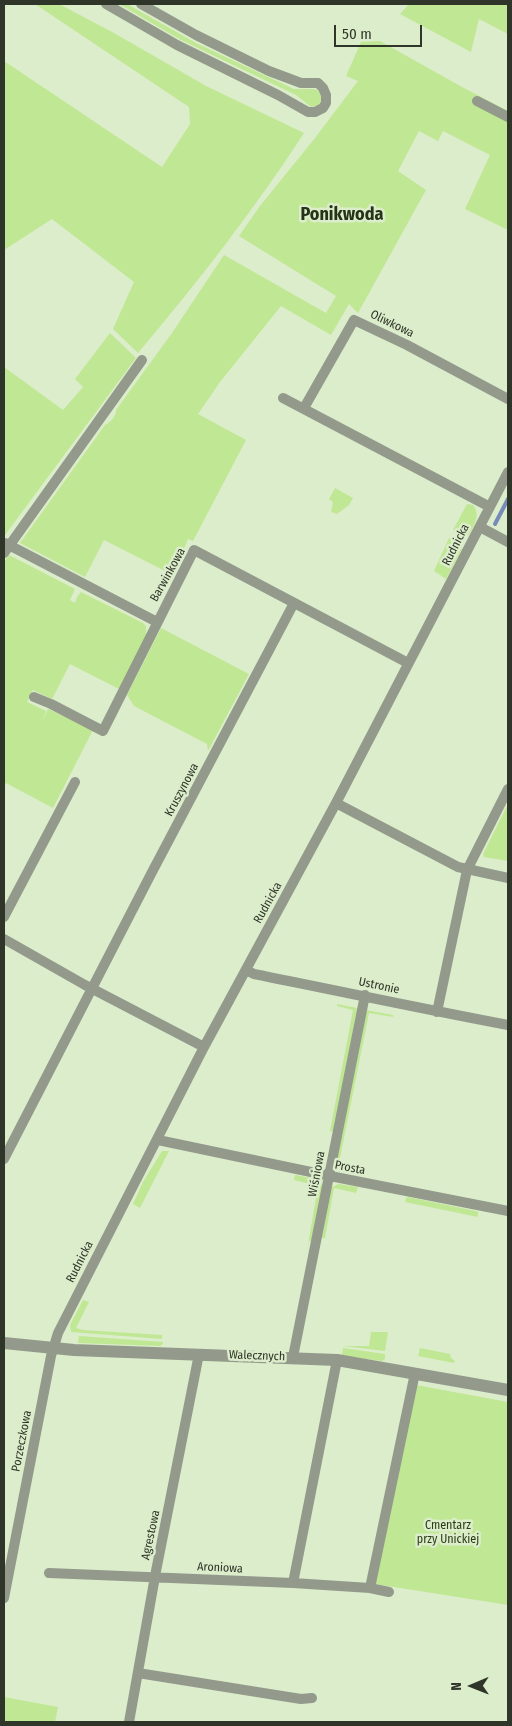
<!DOCTYPE html>
<html>
<head>
<meta charset="utf-8">
<style>
  body { margin:0 }
  #map { position:relative; width:512px; height:1726px; overflow:hidden; background:#dcedcb; font-family:"Fira Sans Condensed",sans-serif }
  canvas { display:block }
  .frame { position:absolute; inset:0; border:5px solid #2f3528; pointer-events:none }
  .north { position:absolute; left:447px; top:1661px; width:50px; height:50px; -webkit-text-stroke:4px #dcedcb; paint-order:stroke; rotate:269deg; font-size:14px; font-weight:700; line-height:20px; text-align:center; color:#2f3528 }
  .north::after { content:''; display:block; margin:auto; width:18px; height:22px; background:#2f3528; clip-path:polygon(50% 0,100% 100%,50% 72%,0 100%) }
  .scale { position:absolute; left:334px; top:25px; width:88px; height:22px; box-sizing:border-box; border:2px solid #2f3528; border-top:0; padding-left:6px; font-size:15px; line-height:18px; white-space:nowrap; color:#2f3528; -webkit-text-stroke:4px #dcedcb; paint-order:stroke }
</style>
</head>
<body>
<div id="map">
<canvas width="512" height="1726"></canvas>
<div class="frame"></div>
<div class="north">N</div>
<div class="scale">50 m</div>
</div>
<script>
const g = document.querySelector('canvas').getContext('2d');
g.lineJoin = 'round';
function fillPath(path, color) {
  g.fillStyle = color;
  g.fill(path, 'evenodd');
}
function strokePath(path, color, width, dash) {
  g.strokeStyle = color;
  g.lineWidth = width;
  g.lineCap = dash ? 'butt' : 'round';
  g.setLineDash(dash || []);
  g.stroke(path);
}
function write(font, color, halo, rows, align = 'center') {
  g.font = font + ' "Fira Sans Condensed",sans-serif';
  g.lineWidth = 5;
  g.setLineDash([]);
  g.textBaseline = 'middle';
  g.strokeStyle = halo;
  g.fillStyle = color;
  for (const [text, x, y, turn = 0] of rows) {
    g.save();
    g.translate(x, y);
    g.rotate((+turn || 0) * Math.PI / 180);
    g.textAlign = isNaN(turn) ? turn : align;
    if (halo) g.strokeText(text, 0, 0);
    g.fillText(text, 0, 0);
    g.restore();
  }
}
fillPath(new Path2D(`
  M35,4h24l55,29 92,53 98,47c-50,77 -107,150 -166,220l-25,-24 21,-47 -82,-63 -48,31v-189l158,106 28,-43 -1,-17z
  M119,4h8l69,39 98,46h20l5,2 2,5 1,5 -3,4 -8,2 -15,-12 -115,-55z
  M409,4h99v30l-29,-15 -8,33 -71,-38z
  M380,41l82,46 46,24v119l-43,-21 25,-54 -47,-24 -5,10 -19,-10 -21,40 28,19 -68,123 -9,-9 -18,31 -50,-29 -61,76 -22,32 48,26 -53,101 -5,-2 -15,36 -69,-35 -19,37 -65,-34 85,-118c6,-3 11,-9 11,-15l56,-77 52,-78 102,58 10,-17 -97,-60 21,-30 55,-68 43,-57 -12,-5 15,-34z
  M110,333l26,25 -131,177 -1,-1v-167l59,43 20,-23 -8,-8z
  M335,488l18,10 -4,7 -12,9 -6,-2 2,-10 -4,-3z
  M467,504l6,1c8,10 1,20 -4,30l-16,-5z
  M449,538l13,11 -16,30 -12,-8z
  M9,555l66,34 -5,11 5,3 2,-6 4,-5 62,31 3,3v8l2,1 -27,55 -51,-26 -18,35 -19,-9 -6,12 19,9 -4,11 6,-13 45,21 -40,78 -47,-25 -2,3v-224z
  M161,628l88,46 -41,77 -1,-7 -73,-38 -7,-11z
  M508,804v57l-24,-4 -1,-3z
  M337,1004l20,4 -22,124 -5,-1 23,-121 -16,-4z
  M366,1010l27,5v2l-24,-4 -31,155 32,7 -35,-7z
  M162,1151h7l-29,57 -7,-4 10,-22z
  M295,1175l22,4 6,7 -11,55h-3l-3,16 12,-71 -24,-6z
  M338,1184l20,3 -2,6 -22,-5 -9,50h-4l10,-50z
  M408,1197l68,14 2,1v5l-73,-15 1,-4z
  M83,1300l6,2 -13,26 7,2 79,5v4l-91,-7 -1,-7z
  M371,1332h17l-3,19 -42,-5h26z
  M79,1336l84,6v2l-3,2 -82,-3z
  M343,1348l42,6v5l-3,2 -40,-5z
  M420,1348l30,6 1,4 4,3 -1,2 -36,-7z
  M416,1385l92,17v203l-133,-21z
  M4,1697l54,10 -3,15h-51z`), '#c0e794');
strokePath(new Path2D(`
  M495,524l13,-25`), '#768bb8', 4);
strokePath(new Path2D(`
  M106,4l71,41 101,50 30,17h7l8,-4 3,-5v-8l-3,-7 -5,-5h-17l-32,-12 -73,-36 -55,-31
  M477,101l31,16
  M283,398l207,109
  M304,408l50,-88 53,25 101,54
  M480,527l28,15
  M5,543l152,79
  M4,553l138,-193
  M34,697l17,7 52,27 91,-181 214,113
  M336,803l122,64 50,11
  M4,917l71,-135
  M4,939l81,46 119,62
  M246,970l8,4c85,17 169,35 254,51
  M437,1012l30,-142 41,-81
  M158,1140l172,36 178,35
  M4,1159l147,-285 143,-271
  M293,1357l72,-362
  M49,1573l244,10 77,5 19,4
  M293,1583l44,-223
  M370,1588l45,-215
  M4,1598l47,-242 7,-23 146,-286 132,-244 172,-331
  M138,1673l144,23 19,3 11,-1
  M129,1722l27,-151 43,-217`), '#939a8c', 10);
strokePath(new Path2D(`
  M4,1343l70,7 263,10 171,30`), '#939a8c', 12);
write('12px', '#2f3528', '#dcedcb', [
  ["Oliwkowa",392,324,26],
  ["Rudnicka",456,545,-63],
  ["Barwinkowa",168,575,-61],
  ["Kruszynowa",182,790,-62],
  ["Rudnicka",268,903,-61],
  ["Ustronie",379,986,12],
  ["Prosta",350,1168,11],
  ["Wiśniowa",317,1174,-79],
  ["Rudnicka",80,1262,-63],
  ["Walecznych",257,1356,2],
  ["Porzeczkowa",22,1441,-79],
  ["Agrestowa",151,1535,-78],
  ["Aroniowa",220,1568,3]
]);
write('12px', '#2b3c16', '#dcedcb', [
  ["Cmentarz",448,1526],
  ["przy Unickiej",448,1540]
]);
write('bold 18px', '#263318', '#dcedcb', [
  ["Ponikwoda",342,215]
]);
</script>
</body>
</html>
